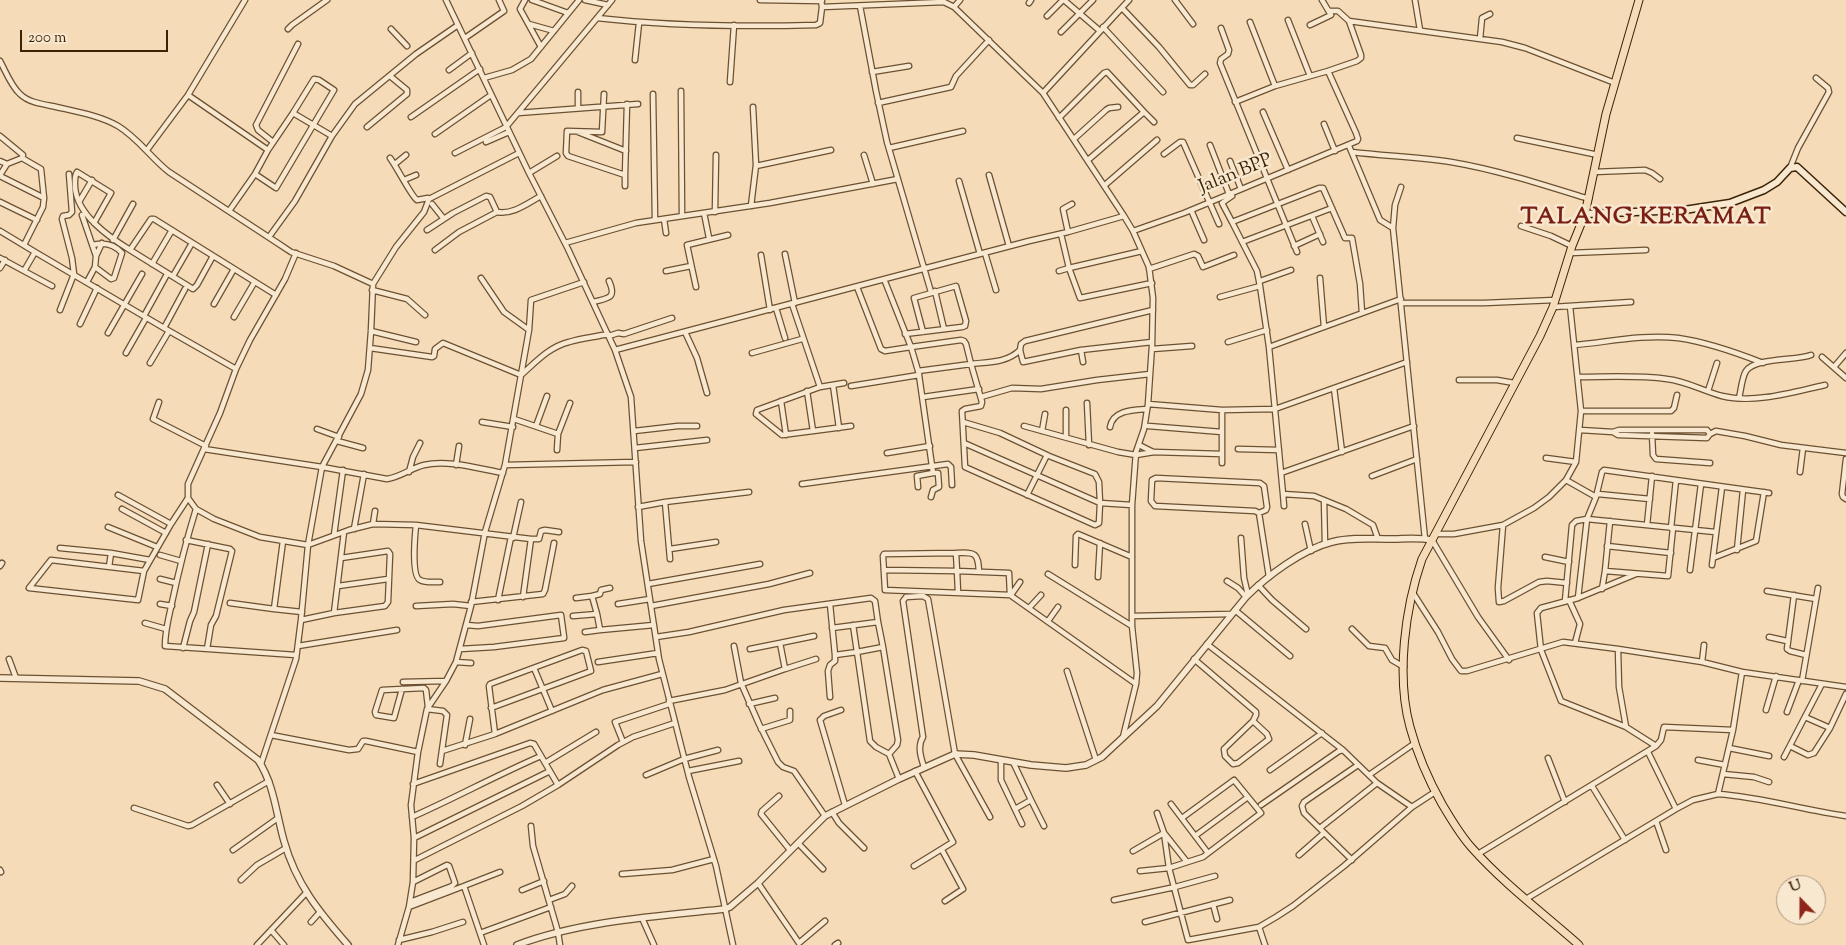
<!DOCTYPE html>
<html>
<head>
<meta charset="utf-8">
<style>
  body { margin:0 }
  #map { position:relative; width:1846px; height:945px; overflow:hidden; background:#f5dbb7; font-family:"Sorts Mill Goudy",serif }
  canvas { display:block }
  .north { position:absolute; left:1776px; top:875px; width:50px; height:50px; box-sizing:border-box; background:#f8e8d0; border:1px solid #ad997f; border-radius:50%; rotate:338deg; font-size:14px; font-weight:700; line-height:20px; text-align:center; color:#3d2306 }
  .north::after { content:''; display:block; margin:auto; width:18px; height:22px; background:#8f2418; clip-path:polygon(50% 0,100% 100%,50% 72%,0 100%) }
  .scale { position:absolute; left:20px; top:30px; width:148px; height:22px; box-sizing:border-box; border:2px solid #3d2306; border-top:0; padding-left:6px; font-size:15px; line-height:18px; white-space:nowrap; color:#3d2306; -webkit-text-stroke:4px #f8e8d0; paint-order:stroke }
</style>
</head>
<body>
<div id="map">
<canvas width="1846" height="945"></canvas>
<div class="north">U</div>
<div class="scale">200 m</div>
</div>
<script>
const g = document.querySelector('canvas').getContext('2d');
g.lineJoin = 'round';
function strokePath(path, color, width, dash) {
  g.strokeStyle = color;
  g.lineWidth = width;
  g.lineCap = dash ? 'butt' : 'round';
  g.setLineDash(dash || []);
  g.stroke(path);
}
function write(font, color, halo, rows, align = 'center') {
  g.font = font + ' "Sorts Mill Goudy",serif';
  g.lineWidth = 5;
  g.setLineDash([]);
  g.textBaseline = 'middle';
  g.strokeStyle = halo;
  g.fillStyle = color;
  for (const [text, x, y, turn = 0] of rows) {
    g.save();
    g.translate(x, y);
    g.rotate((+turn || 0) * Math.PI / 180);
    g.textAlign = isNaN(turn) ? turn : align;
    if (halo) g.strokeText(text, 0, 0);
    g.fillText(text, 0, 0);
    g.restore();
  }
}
const minor = new Path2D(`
  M446,0l83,173 39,76 47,101
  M525,0l-5,9 21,38
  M532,0l36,13
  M585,0l23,5
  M760,0l62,1
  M821,0l1,7 122,-5 10,5
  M960,0l-6,7 89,86 81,123
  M1064,0l36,31
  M1175,0l18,24
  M1415,0l5,30
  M1029,3l2,-3
  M860,6l16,85 11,51 44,150
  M1122,8l37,39 31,38h3l12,-11
  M1047,16l16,-16
  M597,18c72,8 146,9 219,7l4,-2 2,-16
  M1288,20l22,56
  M1349,21l153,21 23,6 90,35
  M529,24l25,7
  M1310,25l21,-10 -9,-15
  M1103,27l60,65
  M1221,28l8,22 -1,4 -7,5 -1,4 77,189
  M288,29l4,-4 35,-25
  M391,29l16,17
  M1061,32l32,-32
  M465,38l39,-27 -5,-11
  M1480,39l2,-21 8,-4
  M635,60l4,-37
  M0,61c6,11 11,25 20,33 8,8 21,10 32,12 21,5 47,9 66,20 20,12 33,32 51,46l110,72 12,8 43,14 39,18
  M449,70l23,-17
  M872,72l37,-6
  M484,78l28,-8 19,-11 48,-59
  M730,82l4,-57
  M1275,86l53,-15
  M681,91l1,125
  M1043,93l86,-93
  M604,94l-2,38 -35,-1 -1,22 2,3 57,19v11
  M653,94l2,126
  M188,95l80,55
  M1235,102l40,-16 -25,-64
  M878,103l73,-16 5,-11 33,-36
  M578,108v-16
  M1144,112l10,10
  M1263,112l25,58
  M293,113l21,-34 5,1 15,10 -58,98 -21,-14 13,-24 25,-37 39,23
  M518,113l120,-9
  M411,117l69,-48
  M1059,118l45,-45 3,-1 37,40 -56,48
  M1324,124l11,27
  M367,127l40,-33v-4l-17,-14
  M578,132l48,19
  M435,134l56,-39
  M0,136l23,19 -1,3
  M1517,138l81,17
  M1074,139l32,-29 3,-2 9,-1
  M273,142l-15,-12 -2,-5 42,-81
  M486,142l23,-10
  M1210,145l19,49
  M1349,146l31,74 13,8 32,311
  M889,148l74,-17
  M147,150l41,-55 57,-95
  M1352,152c33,4 66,5 99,10 47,8 93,23 138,37
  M455,153l51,-26 106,-127
  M1164,154l16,-12h3l36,82
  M864,155l9,29
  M390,158c7,9 21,38 27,42l11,-2 1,1
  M0,161l7,3
  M1230,161l11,28
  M395,164l11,-9
  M756,166l75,-16
  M1790,168l8,-20 31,-56 -1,-4 -12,-10
  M1594,172l51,-2 7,3 8,6
  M529,173l28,-17
  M0,175l7,-11 15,-6 19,11 3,29 -1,9 -19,38
  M625,175l2,-71
  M989,175l20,71
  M0,176l44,22
  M404,180l12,-5
  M959,181l21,73
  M1105,185l52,-45
  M1232,196l-10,7 10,19
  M0,202l37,18
  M79,202l13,-22
  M432,204l12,15
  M751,206l5,-41 -3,-58
  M1191,210l13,30
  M229,211l26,-37
  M715,212l1,-57
  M704,213l5,25
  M82,215l14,41 -1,11 -8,15
  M1312,216l11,26
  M664,219l2,14
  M94,223l17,-30 -34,-21c-3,5 -2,9 -2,15 2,28 34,50 55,63l21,-31h3l122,76
  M1521,226l30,10 21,10
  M1393,228l2,-23 6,-18
  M427,230l26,-17 33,-17 4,1 7,15
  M0,231l35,21
  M1133,231l51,-18 173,-72 1,-2 -2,-6 -28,-62 29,-10 4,-3v-3l-12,-34 -11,-10h-8
  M1068,232l-5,-23 9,-5
  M1061,234l8,34 73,-17
  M269,237l26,-36 37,-65 23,-32 61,-50 42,-29
  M113,240l20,-36
  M1242,242l90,-34
  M565,243l71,-20 134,-20 128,-24
  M93,245c11,-3 21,-1 29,8l-8,25 -3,1 -16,-12
  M1294,246l26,-12
  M130,250l63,39 4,-4 16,-29
  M435,250l24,-18 38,-20c16,3 31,-9 44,-16
  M296,253l-11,26 -35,61 -14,29 -16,44 -32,71v14l8,11 18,10 46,18 48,8 41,-15 24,-6 43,1 115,14h8l2,-8 4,-1 14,2
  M985,253l11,37
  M1570,253l76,-3
  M785,254l10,49
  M761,255l9,55
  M96,256l6,-13
  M0,258l24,13 11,-19 129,76 72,41
  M152,264l20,-34
  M0,268l5,-8
  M1149,269l45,-15 4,2 5,11 31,-12
  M24,271l28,15
  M666,271l25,-5
  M1059,271l10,-3 11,30 72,-15
  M173,276l19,-33
  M481,278l23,34 25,18
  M1320,278l4,49
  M884,279l27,68 50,-7 3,1 2,3 5,20 -53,7
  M1260,281l31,-11
  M696,287l-9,-42 41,-10
  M857,287l24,62 4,2 26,-4 8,27
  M372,290l35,9 18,16
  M935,291l9,38
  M1220,297l40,-11
  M593,302c15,-4 24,-3 16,-21
  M1401,303h83l71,-3
  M214,304l20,-35
  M792,304l28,83
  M1553,307l78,-5
  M776,308l9,30
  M60,310l14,-36 -2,-16 -10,-39 1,-3 6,-1 3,-3 -3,-38
  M1362,313l-2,-29 -8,-46h-7l-22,-50h-4l-87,34 25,49 3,15 9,61 14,147 31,2 32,13 27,16 5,14
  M144,316l22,-40
  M234,317l20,-34
  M80,324l17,-36
  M164,328l21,-39
  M371,331l45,11
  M685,332l12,26 10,35
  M108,333l34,-59
  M905,334l57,-7 3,-1 1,-5 -10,-35 -42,12 9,34
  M609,336l9,-3 6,1 48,-16
  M1228,342l39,-12
  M1575,345c33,-3 69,-11 103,-7 29,4 57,14 85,25
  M1269,347l132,-48
  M370,348l62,9 2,-1 1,-7 8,-6 78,32
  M1152,349l40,-3
  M1020,350l3,12 58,-12 71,-8
  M1081,350l2,12
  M126,353l20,-35
  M752,353l50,-14
  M1822,357l24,21
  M150,363l19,-32
  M1834,367l12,-14
  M521,375c15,-13 28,-28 48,-33 13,-4 26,-5 39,-8
  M1578,377c29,0 59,-2 89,2 19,2 36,12 55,17 33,8 71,-4 103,-11
  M1459,380h38l17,3
  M833,385l6,43
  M851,386l68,-11 14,98 -16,3 1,11
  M1334,388l8,64
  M807,391l6,40 -31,4 -26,-21 1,-4 63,-23 24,-4
  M1708,391l9,-28
  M923,397l56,-8
  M981,397l31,-9 29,1 56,-9 53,-6
  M1739,398c2,-8 3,-21 7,-27 10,-14 50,-10 65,-16
  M781,401l5,34
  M159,402l-6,17 53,27
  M1087,403l2,42
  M1148,404l74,6 53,-1 132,-47
  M1066,410v27
  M1581,411h90l3,-3 3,-13
  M514,419l44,15 -1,16
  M482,422l31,5
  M963,422l37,11 49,23 46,18 4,8 1,21 -136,-60
  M536,426l11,-30
  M1024,426l94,26 18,3 18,-3 68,2
  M1148,426l74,6
  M1110,427c3,-17 23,-17 37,-18
  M317,429l22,8
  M1580,430l33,2 5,3 89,3 3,-4 6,-3 29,5 36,9 65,8
  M634,431l44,-5h19
  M813,431l38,-5
  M1042,431l3,-17
  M1613,432l6,-2h88l3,4
  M558,434l12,-31
  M1652,434l1,21 3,4 54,4
  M337,441l26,7
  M1139,445l14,7
  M635,448l72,-8
  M204,449l118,18 65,12c14,-2 24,-11 37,-14 23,-6 56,4 79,8
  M1238,449l41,1
  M887,453l43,-7
  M1546,458l30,4
  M1846,459l-4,35 1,3 3,2
  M1222,463v-53
  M456,465l3,-19
  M505,465l131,-3
  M409,472l4,-15 7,-14
  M1800,472l3,-24
  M1281,473l133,-47
  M1372,476l45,-17
  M1566,480l30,17 6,-25 2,-2 165,23
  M802,484l146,-20 3,3 1,18
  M1283,494l1,12
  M1598,494l52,5
  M118,495l53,29 17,-26
  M1027,495l20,-40
  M931,497l2,-7 6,-3 -1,-14h-5
  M1324,500l1,44
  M1132,505l-32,-2 -1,20 -4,2 -130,-58 -3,-56 3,-2 16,-3 1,-4 -11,-38c17,-2 36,-1 49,-14l1,-6 4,-3 128,-31
  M638,507l27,-5
  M122,509l44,24
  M196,509c-10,32 -18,65 -25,98 -3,13 -6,25 -6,39l131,9
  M1259,513l7,-3 1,-3 -3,-21 -4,-3 -104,-5 -4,2 -1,21 4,5 100,5 4,2 10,64
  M1610,521l-5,50 63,5 5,-48
  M373,524l2,-13
  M1305,524l6,27
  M416,525c-1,10 -5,51 4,55 5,3 14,2 20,2
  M1503,525l-5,63 1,14 5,-1 35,-19 8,-1 20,2
  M1647,525l5,-49
  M108,527l49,20
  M1671,528l5,-48
  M354,529l10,-55
  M1435,534h19l49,-9 31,-17 15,-11 17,-17 10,-18 5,-51 -11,-105
  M334,535l9,-65
  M513,538l8,-36
  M1241,538l3,40 4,17
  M186,540l44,9 2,2 -16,65 -5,9 -4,24
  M1432,540l46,77 31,43
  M283,541l-9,68 28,3
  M1607,546l64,7
  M60,548l51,5 39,7
  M670,549l46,-7
  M1737,550l6,-60
  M956,553c20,-1 22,0 23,19
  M160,555l21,6
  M1545,557l24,5
  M1713,558l43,-17 8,-49
  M670,559l-5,-57 84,-10
  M1075,565l1,-29 2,-2 54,23
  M1712,565l10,-78
  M0,566l2,-3
  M109,567l2,-14
  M884,570l73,1 -1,-18 -72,1 -1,2 2,34 125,5 126,89
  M1690,570l11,-86
  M144,571l-93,-11 -22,28 109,12 6,-29 27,-47
  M1048,574l84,52
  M1098,577l2,-34
  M160,579l16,4
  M1227,581l11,7 8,9
  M648,584l112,-20
  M1258,585l14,15 34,29
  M338,586l50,-7
  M1602,589l3,-18
  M1767,591l49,8
  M958,592l-1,-21 52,2 1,22
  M1413,593l25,39 14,27 9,12h6l96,-29 55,7 84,13
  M1011,595l9,-13
  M1794,595l-7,54 3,2 16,4
  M592,596l8,-2 1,-4 9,-2
  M523,597l8,-58
  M576,598l16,-2 5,18
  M1578,598l9,-79 9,-22
  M498,600l13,-63
  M1569,600l11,24 -5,19
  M1565,601l7,-76 4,-4 11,-2 128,13
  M471,602l72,-8 2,-4 9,-47
  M230,603l44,6
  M160,604l12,2
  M618,604l32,-5
  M830,604l5,51 22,-3 13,89 6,6 13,7 10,25
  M416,606l37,-2 18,2
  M651,606l118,-22 41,-11
  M1029,608l12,-13
  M1235,610l55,46
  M334,613l51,-7 3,-4 2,-48 -2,-3 -47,7
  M573,616l24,-2 3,16 54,-5
  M1132,616l100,-2
  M301,620l7,-75 14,-78 39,-73 7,-24 3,-39 2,-47 23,-37 28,-35 5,-13 90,-46
  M1048,621l10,-14
  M145,623l21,6
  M853,625l4,27 26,-5 15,93 -1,5 -8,9
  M832,628l46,-6 5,25
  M1352,629l17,17 16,2 7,12 12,7
  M585,632l15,-2
  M656,637l33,-5 95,-22 87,-12 4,3 3,21
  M1769,637l18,4
  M1207,644l136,106 34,33 35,24
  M1704,645l-2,17 40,10
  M298,646l99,-16
  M734,646l7,37 18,41 19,38 5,5 11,4 31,45
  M183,648l7,-27 4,-9 14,-68
  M460,649l34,-2 70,-9v-1l-3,-22 -83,11 -12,-1
  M750,649l30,-6
  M1618,649l1,38 7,40 30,19
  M9,659l7,19
  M1194,659l62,53v3l-3,6 -29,28 1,7 8,8 5,-1 31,-24 -2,-5 -14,-13
  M456,662l15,1
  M598,662l60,-9
  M534,668l18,43
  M785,669l31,-10
  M1067,671l29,89
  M1802,681l16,-93
  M403,682l43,-1
  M402,689l-8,29 -18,-3 -1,-3 7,-22 42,-2 2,2 2,17
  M830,697l-2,-26 2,-6 5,-4v-6
  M669,701l56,-11 60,-21 -5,-26 34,-7
  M749,704l26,-6
  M491,708l100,-37 -5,-20 -4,-1 -92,34 -1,2 6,48
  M427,709l16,2 4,4 -7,49
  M841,710l-17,6 -4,4 25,85
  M1766,710l10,-34
  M1787,712l12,-32
  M1805,717l25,11
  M1626,727l-65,-26 -20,-51 -4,-37 4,-5 37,-10 58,-24
  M761,729l29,-9v-9
  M271,735l78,15 9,-1 5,-8h3l52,11
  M623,742l-8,-20 54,-18
  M465,745l5,-26
  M1790,746l18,9 6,-2 16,-25 16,-34
  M1729,748l40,8
  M442,751l53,-17 108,-44 59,-16
  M1648,752l28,57
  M1784,757l38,-73
  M1548,758l17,44
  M1001,760v20l21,44
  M1698,760l27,5
  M1013,762l18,38
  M545,763l51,-31
  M261,764l35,-105 5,-39 33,-7 10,-81
  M924,767c-3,-9 -7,-21 -1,-30l-20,-136 3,-4 17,-1 5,3 27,155 35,63
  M1270,770l52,-37
  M688,771l51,-10
  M1723,774l31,3 15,5
  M646,775l38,-16 34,-9
  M1369,775l46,-32
  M413,784l117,-41 4,1 24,41
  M217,785l13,19
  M1592,786l33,54
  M1718,794c43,3 85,16 128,22
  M779,796l-17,15 -1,3 29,36
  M1171,804l37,49
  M1261,805l78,-54 4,-1
  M134,808l54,18 4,-1 77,-44
  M1015,809l16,-9 13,26
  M832,812l7,11 25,25
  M1157,813l7,20 5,35 19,72 71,-13 17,-10 17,-11 51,-40 68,-59 23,-15
  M412,817c43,-19 85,-42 129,-61
  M1656,821l10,29
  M531,826l2,20 25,86 2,13
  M1320,828l57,-45
  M1195,836l53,-39
  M414,838l136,-67
  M798,843l25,26
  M233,850l45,-32
  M942,850l21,39 -18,12
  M1133,851l31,-18 23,29
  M1478,854l178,-108 5,-6 3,-13 69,3
  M1299,855l25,-22
  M415,860l107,-54 36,-21 60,-40 15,-8 42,-14
  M1352,860l-48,-47 -2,-7 2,-4 54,-37
  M914,866l39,-24 -38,-71
  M0,870l1,2
  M1140,871l29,-3 34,-11 58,-44 -27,-33 -52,38
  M622,874l50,-4 42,-11
  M241,880l16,-15 29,-17
  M758,883l41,60 26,-22
  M464,886l36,-14
  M522,890l22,-9
  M1526,899l150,-90 17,-9 25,-6 15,-64 9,-58 104,15
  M549,900l16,-6 7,-8
  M1114,900l61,-13 40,-11
  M410,902l42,-16 3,-3 -6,-17 -2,-1 -34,17
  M1213,904l4,15
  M409,907l55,-21 20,59
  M642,918l12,27
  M311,922l9,-10
  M1145,922l85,-22
  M1259,927l6,18
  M271,930l13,15
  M480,933l71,-26
  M399,940l33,-8 31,-10
  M257,945l49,-52
  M398,945l11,-38 4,-25 1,-44 -3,-33 7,-53 9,-43 19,-28 10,-19 15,-56 14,-74 20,-67 24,-135 2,-30 53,-18
  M733,945l-17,-79 -27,-89 -30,-118 -18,-118 -10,-144 -16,-47 414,-109 39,-9 56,-16 9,15 16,36 4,31 -1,48 -4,58 -4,25 -8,23 -4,53v121l5,47 -1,11 -13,53
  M835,945l3,-2`);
const tertiary = new Path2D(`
  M0,678l139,3 26,8 93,71c16,24 18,53 26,81 12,43 35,71 64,104
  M517,945c63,-24 141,-29 208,-36l5,-2 28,-24 67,-67 74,-37 56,-25 19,1 57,10 35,3 20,-3 16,-8 55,-51 89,-109c21,-21 57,-48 86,-55 19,-5 39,-3 58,-3 13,0 28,-2 42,1`);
const secondary = new Path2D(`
  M1585,214l99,-4 46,-7 34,-13 13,-8 13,-14 7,-1 49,45`);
const trunk = new Path2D(`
  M1579,945c-36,-32 -75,-61 -107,-97 -12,-13 -21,-29 -30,-44 -13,-23 -25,-51 -32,-77 -14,-51 -5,-119 12,-168l118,-223 13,-29 19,-61 13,-32 21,-100 33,-114`);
strokePath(minor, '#6b5132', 7);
strokePath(tertiary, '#6b5132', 8);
strokePath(secondary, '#3d2306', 9);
strokePath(trunk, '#3d2306', 9);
strokePath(minor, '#f8e8d0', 4.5);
strokePath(tertiary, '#f8e8d0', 5.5);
strokePath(secondary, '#f8e8d0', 6);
strokePath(trunk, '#f5dbb7', 7);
write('19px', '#3d2306', '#f8e8d0', [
  ["Jalan BPP",1236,175,-22]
]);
g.letterSpacing = '1px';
write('bold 24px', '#7a1f14', '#f8e8d0', [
  ["TALANG KERAMAT",1646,219]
]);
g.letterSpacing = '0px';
</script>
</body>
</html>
